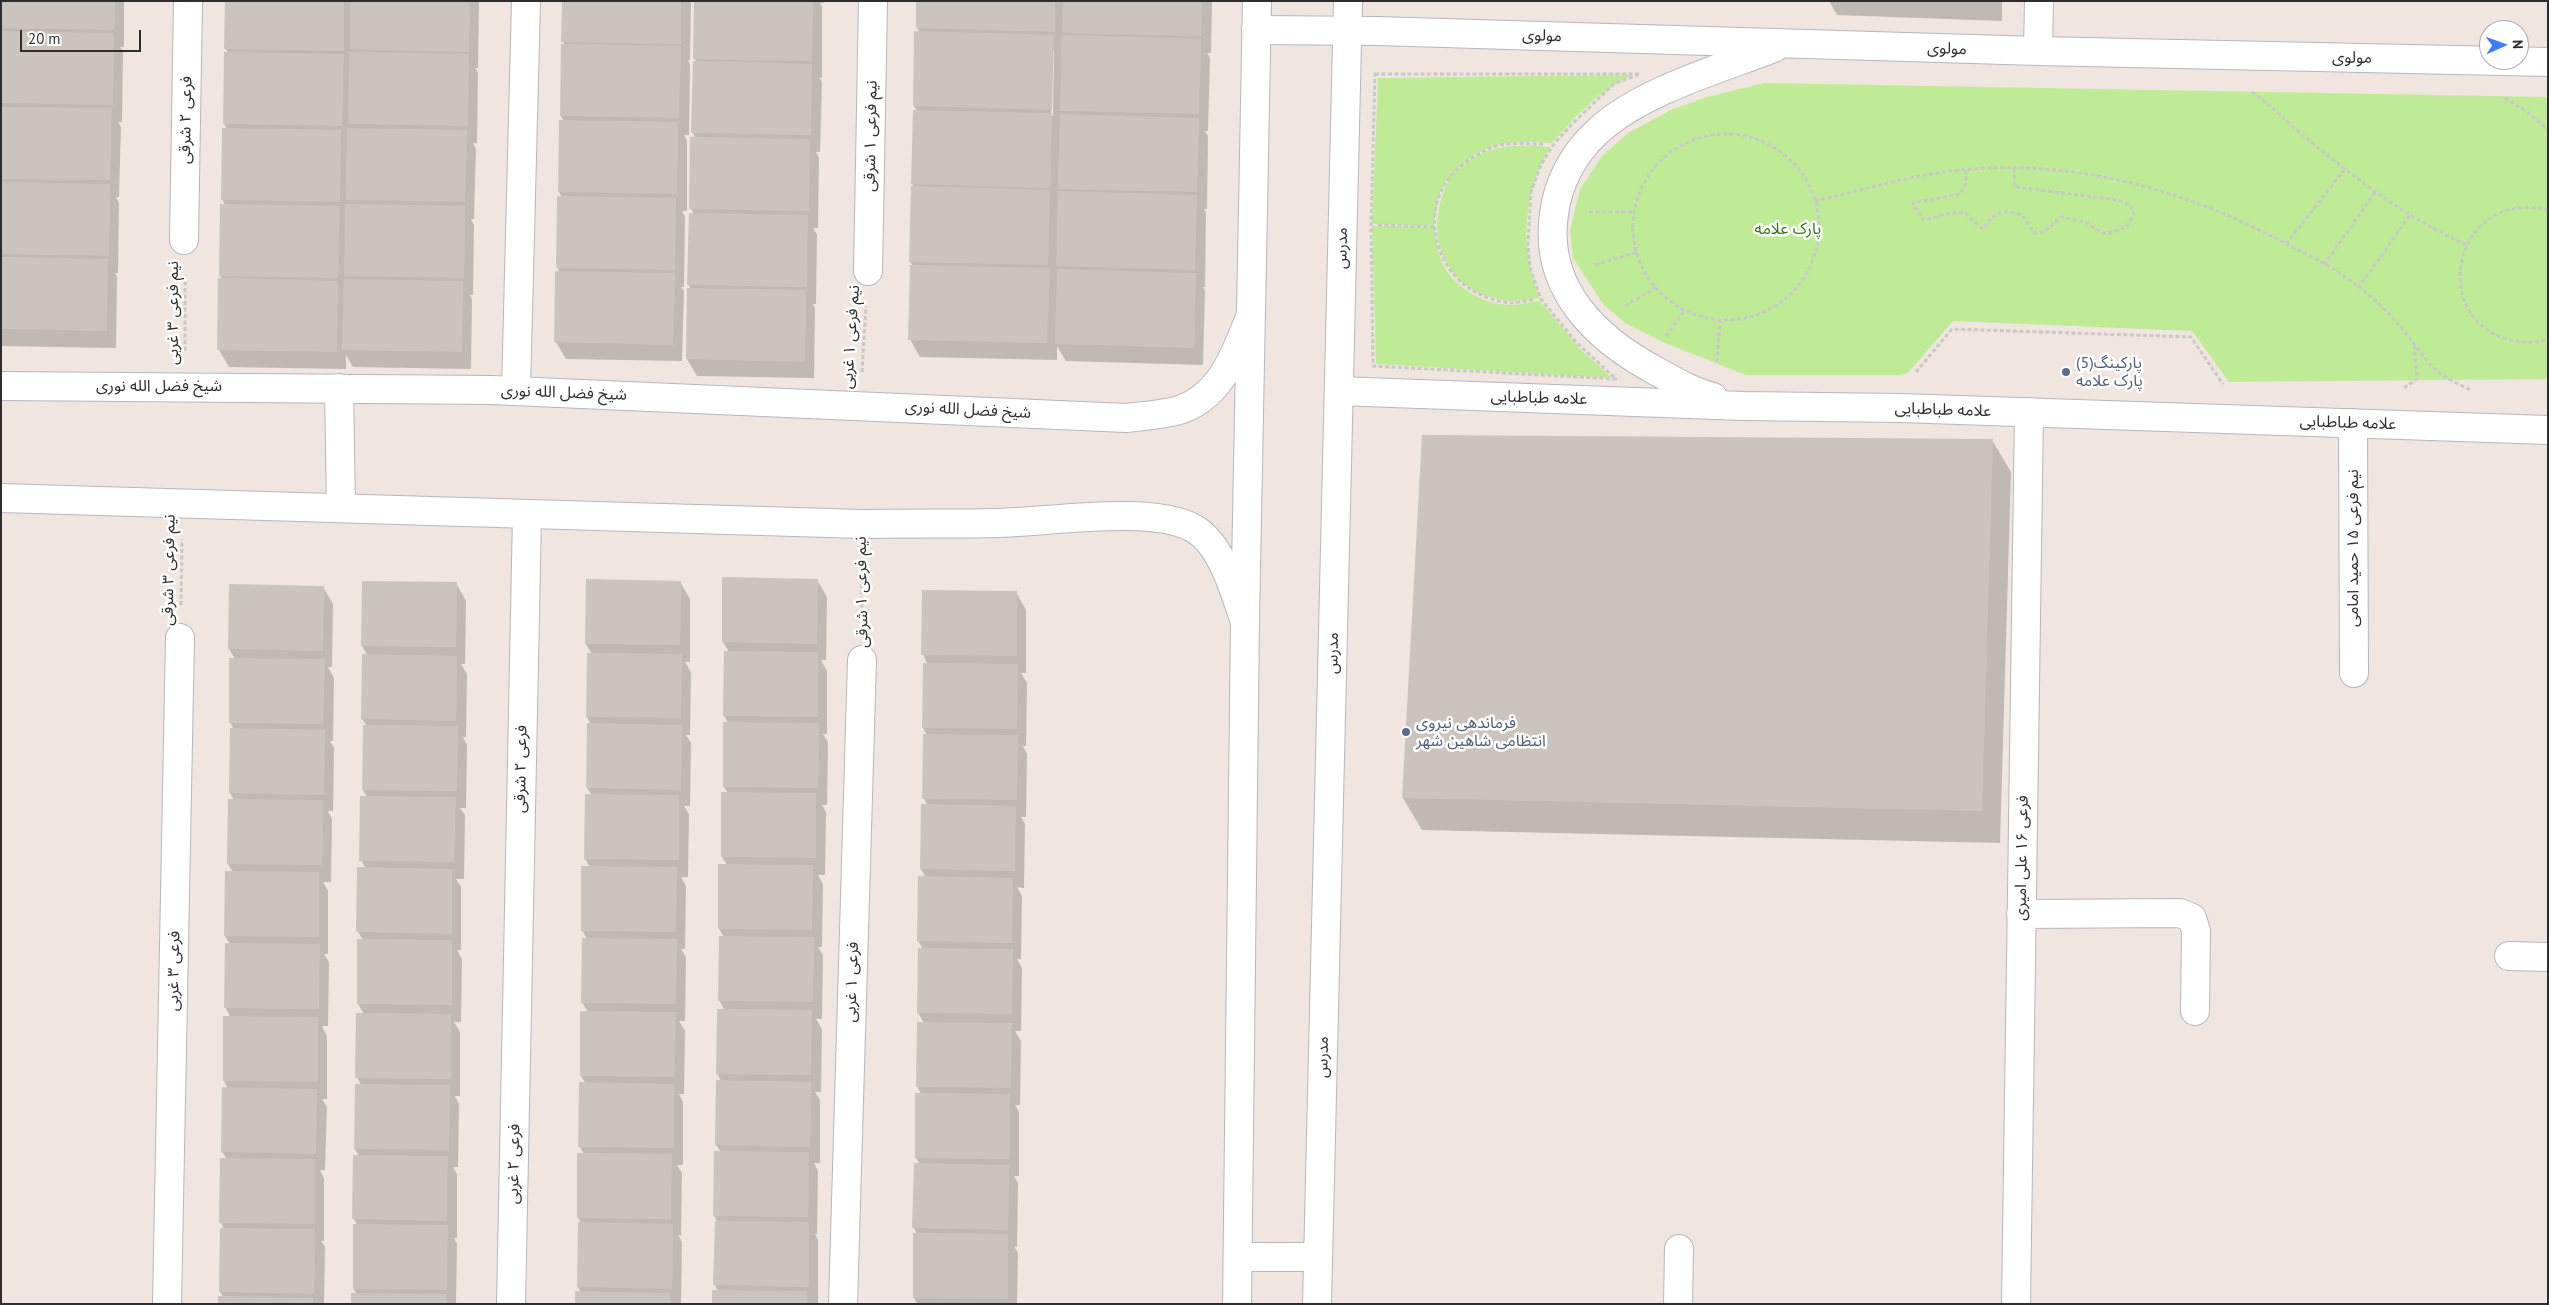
<!DOCTYPE html>
<html>
<head>
<meta charset="utf-8">
<style>
  body { margin:0 }
  #map { position:relative; width:2549px; height:1305px; overflow:hidden; background:#f0e6df; font-family:"PT Sans",sans-serif }
  canvas { display:block }
  .frame { position:absolute; inset:0; border:2px solid #2d2d2d; pointer-events:none }
  .north { position:absolute; left:2479px; top:20px; width:50px; height:50px; box-sizing:border-box; background:#fff; border:1px solid #ababab; border-radius:50%; rotate:88deg; font-size:14px; font-weight:700; line-height:20px; text-align:center; color:#2d2d2d }
  .north::after { content:''; display:block; margin:auto; width:18px; height:22px; background:#3c7cff; clip-path:polygon(50% 0,100% 100%,50% 72%,0 100%) }
  .scale { position:absolute; left:20px; top:30px; width:121px; height:22px; box-sizing:border-box; border:2px solid #2d2d2d; border-top:0; padding-left:6px; font-size:15px; line-height:18px; white-space:nowrap; color:#2d2d2d; -webkit-text-stroke:4px #fff; paint-order:stroke }
</style>
</head>
<body>
<div id="map">
<canvas width="2549" height="1305"></canvas>
<div class="frame"></div>
<div class="north">N</div>
<div class="scale">20 m</div>
</div>
<script>
const g = document.querySelector('canvas').getContext('2d');
g.lineJoin = 'round';
function fillPath(path, color) {
  g.fillStyle = color;
  g.fill(path, 'evenodd');
}
function strokePath(path, color, width, dash) {
  g.strokeStyle = color;
  g.lineWidth = width;
  g.lineCap = dash ? 'butt' : 'round';
  g.setLineDash(dash || []);
  g.stroke(path);
}
function write(font, color, halo, rows, align = 'center') {
  g.font = font + ' "PT Sans","Noto Sans Arabic",sans-serif';
  g.lineWidth = 5;
  g.setLineDash([]);
  g.textBaseline = 'middle';
  g.strokeStyle = halo;
  g.fillStyle = color;
  for (const [text, x, y, turn = 0] of rows) {
    g.save();
    g.translate(x, y);
    g.rotate((+turn || 0) * Math.PI / 180);
    g.textAlign = isNaN(turn) ? turn : align;
    if (halo) g.strokeText(text, 0, 0);
    g.fillText(text, 0, 0);
    g.restore();
  }
}
fillPath(new Path2D(`
  M1633,75c-34,15 -57,41 -81,68 -44,-3 -68,-2 -99,31 5,-3 11,-10 17,-14 23,-16 53,-16 80,-13 -27,45 -31,103 -10,151 -10,1 -21,4 -31,3 -67,-7 -89,-71 -58,-125 -14,13 -15,32 -17,50l-62,-2 6,-146z
  M1764,83l784,14v282l-319,3 -37,-51 -239,-10 -45,52 -8,2h-154l-81,-32 -40,-20 -22,-19 -30,-46 -3,-28 10,-41 22,-33 26,-23 43,-23 36,-13z
  M1372,226l62,1c2,12 3,24 8,35 10,24 41,42 66,43 10,0 22,-3 32,-4l40,48 32,29 -236,-14z`), '#bfeb97');
fillPath(new Path2D(`
  M1,1h123v46h-4l3,4 -1,71h-4l3,5 -2,70h-3l3,6 -1,70h-3l2,4 -1,71 -115,-2z
  M227,1h252l-1,67h-3l3,5 -1,70h-4l3,6 -2,70h-3l3,6 -1,70h-3l2,4 -1,70 -118,-2 -7,-12v14l-117,-2 -10,-17 4,-70 -3,-5 5,-70 -3,-6 5,-70 -3,-5 4,-71 -2,-4z
  M563,1h128l-1,59h-2l2,5 -1,70h-5l3,6v70h-5l3,6 -1,70h-3l3,4 -2,70 -116,-2 -10,-17v-70h4l-3,-5 5,-70 -3,-5 5,-70 -3,-6 4,-70 -2,-5z
  M695,1h129v2h-4l2,4v71l-3,-1 3,5 -2,70h-4l3,6 -1,70h-5l4,6 -1,70h-3l2,4 -1,70 -117,-2 -10,-17 1,-70h3l-3,-5 6,-70 -3,-5 5,-70 -3,-6 4,-70 -3,-5z
  M917,1h295l-1,52h-4l3,5 -2,73h-3l3,5 -1,73h-3l2,4 -1,74h-2l2,4 -2,74 -137,-4 -9,-15v14l-137,-3 -10,-18 3,-73 -3,-5 5,-73 -3,-4 5,-73 -3,-5 6,-74 -3,-4zM1052,51h2l-1,65h-2z
  M1829,1h173v20l-165,-6z
  M1992,440l19,32 -11,371 -578,-13 -19,-32z
  M817,580l10,17 -1,63h-5l6,11v63h-4l5,8 -1,63h-5l4,7 -1,63h-7l5,9 -1,63h-4l5,8 -1,64h-6l6,10 -1,63h-6l5,8v63h-6l4,8 -1,63h-2l3,6v64h-105l5,-13 -3,-6 1,-63h2l-4,-6 7,-64 -5,-7 6,-63 -5,-8 8,-63 -6,-11 5,-63 -5,-8 8,-64 -5,-8 6,-64 -4,-6 4,-64 -4,-8 5,-63 -6,-10z
  M680,582l10,17v63h-5l6,10 -1,63h-4l5,8 -1,63h-6l5,8 -1,63h-7l5,9 -1,63h-4l5,8 -1,64h-6l6,10 -1,63h-5l4,8v63h-6l5,8 -1,63 -3,-1 4,7 -1,62h-105l5,-11 -3,-6 1,-63h3l-4,-6 6,-64 -4,-7 6,-63 -5,-8 7,-64 -6,-10 5,-63 -5,-9 8,-63 -5,-8 7,-64 -5,-7 4,-63 -4,-8 5,-63 -6,-10z
  M456,583l10,18 -1,63h-4l6,10 -1,63h-3l4,8 -1,63h-6l5,7 -1,64h-8l5,8v63h-4l5,9 -1,63h-7l6,10v64h-5l4,8 -1,63h-5l4,7v64h-3l3,6 -1,60h-104l5,-10 -3,-5 3,-64 -3,-6v-63h5l-4,-7 6,-64 -4,-8 7,-63 -6,-10 5,-64 -5,-8v-63h8l-5,-9 6,-63 -4,-7 4,-64 -5,-7 6,-63 -6,-10z
  M323,587l10,17 -1,63h-4l6,11 -1,63h-3l4,7 -1,63h-5l4,8 -1,63h-8l5,9v63h-4l5,8 -1,64h-6l5,10v63h-5l5,8 -2,63h-5l4,8v63h-3l4,6 -1,57h-105l5,-6 -4,-6 2,-63h2l-3,-6 6,-64 -5,-7 6,-63 -4,-8 7,-63 -6,-11 5,-63 -5,-8 8,-64 -5,-8 6,-64 -4,-7 1,-63h3l-4,-8 5,-63 -6,-10z
  M1016,592l10,18v63h-5l6,10 -1,63h-3l4,8 -1,63h-5l4,7 -1,64 -7,-1 5,9 -1,63h-4l5,9 -1,63h-6l6,10 -1,64h-5l4,7v64h-5l4,7 -1,64 -3,-1 4,7 -1,51h-104l4,-1 -3,-5 3,-64 -3,-6 1,-63h5l-4,-8 5,-63 -4,-8 7,-63 -6,-10 5,-64 -5,-8 8,-63 -5,-9 1,-63h6l-4,-8 3,-63 -4,-7 5,-63 -5,-11z`), '#0003');
fillPath(new Path2D(`
  M1,1h114l-1,29 -113,-2z
  M225,1h119v50l-120,-2z
  M350,1h120l-1,51 -119,-3z
  M562,1h119v43l-120,-2z
  M694,1h119l-1,60 -119,-2z
  M916,1h139v31l-139,-4z
  M1063,1h139l-1,35 -139,-3z
  M1,31l113,2 -1,72 -112,-2z
  M914,31l140,4 -2,75 -139,-4z
  M1062,35l139,4 -2,75 -139,-3z
  M561,44l120,2 -2,72 -119,-2z
  M224,52l120,2 -2,72 -119,-2z
  M349,52l120,2 -1,72 -120,-2z
  M693,61l119,3 -1,71 -120,-2z
  M1,107l111,1 -2,72 -109,-1z
  M913,110l139,3 -2,75 -139,-4z
  M1060,114l139,4 -2,74 -139,-3z
  M559,120l119,2 -1,72 -119,-2z
  M222,128l119,2 -1,72 -119,-2z
  M347,128l120,2 -2,72 -119,-2z
  M690,137l120,2 -1,72 -120,-2z
  M1,182l109,2 -1,72 -108,-2z
  M911,186l139,4 -2,75 -139,-3z
  M1058,191l139,4 -2,75 -139,-4z
  M557,196l119,2 -1,72 -119,-2z
  M220,204l120,2 -2,72 -119,-2z
  M345,204l120,2 -1,72 -120,-2z
  M689,213l119,2 -1,72 -120,-2z
  M1,257l107,2 -1,72 -106,-2z
  M910,265l140,3 -3,75 -139,-3z
  M1057,269l139,4 -2,75 -139,-4z
  M555,271l120,2 -2,72 -119,-3z
  M218,278l120,3 -1,71 -120,-2z
  M344,279l119,2 -1,71 -120,-2z
  M687,288l119,2 -1,72 -119,-3z
  M1422,435l571,4 -11,372 -580,-13z
  M722,577l96,2 -1,65 -95,-2z
  M586,579l95,2 -1,64 -95,-1z
  M362,581l95,1 -1,65 -95,-1z
  M229,584l95,2 -1,65 -95,-2z
  M922,590l95,1v65l-96,-1z
  M724,651l94,1v65l-95,-1z
  M587,653l95,1 -1,64 -95,-1z
  M362,654l95,2 -1,65 -95,-2z
  M229,658l96,1 -2,65 -94,-1z
  M923,663l95,1 -1,65 -95,-1z
  M723,722l96,1 -1,65 -95,-1z
  M587,723l95,2 -1,65 -95,-2z
  M363,725l95,1 -1,65 -95,-1z
  M230,728l95,2 -1,65 -95,-2z
  M923,734l95,1 -1,65 -95,-1z
  M721,792l95,1v65l-95,-1z
  M585,794l94,1v65l-95,-1z
  M360,796l96,1 -2,65 -95,-1z
  M228,799l95,1 -1,65 -95,-1z
  M921,804l95,2 -1,65 -95,-2z
  M718,864l95,1 -1,65 -94,-1z
  M581,866l96,1 -1,65 -95,-1z
  M357,867l95,2v65l-96,-2z
  M225,871l94,1v65l-95,-1z
  M918,876l95,2 -1,65 -95,-2z
  M719,936l95,1 -1,65 -95,-1z
  M582,938l95,1 -1,65 -95,-1z
  M357,939l95,1v65l-95,-1z
  M225,943l95,1 -1,65 -95,-1z
  M918,948l95,1 -1,65 -95,-1z
  M717,1009l95,1 -1,65 -95,-1z
  M580,1011l96,1 -2,65 -94,-1z
  M356,1013l95,1v65l-96,-1z
  M223,1016l95,1v65l-95,-1z
  M917,1022l95,1 -1,65 -95,-1z
  M716,1080l95,2 -1,65 -95,-2z
  M579,1082l95,2v64l-96,-1z
  M355,1084l95,1 -1,65 -95,-1z
  M222,1087l95,2 -1,65 -95,-2z
  M915,1093l95,1v65l-95,-1z
  M714,1151l95,1 -1,65 -95,-1z
  M577,1153l95,1 -1,65 -94,-1z
  M353,1155l95,1 -1,65 -95,-2z
  M220,1158l95,1v65l-96,-1z
  M914,1163l95,2 -1,65 -96,-2z
  M715,1221l94,1v65l-96,-2z
  M578,1222l95,2 -1,65 -95,-2z
  M353,1224l95,1 -1,65 -94,-1z
  M220,1228l95,1 -1,65 -95,-2z
  M913,1233l95,1v65l-95,-1z
  M712,1290l95,1v13h-95z
  M575,1291l95,2v11h-95z
  M351,1293l95,1v10h-95z
  M218,1296l95,2v6h-95z`), '#cbc3be');
const minor = new Path2D(`
  M2038,51l1,-50
  M184,240l4,-239
  M868,271l5,-270
  M516,390l10,-389
  M2353,423l1,250
  M2021,914l159,-1 12,5 4,13 -1,80
  M2509,956l39,1
  M167,1304l13,-666
  M511,1304l16,-790
  M843,1304l19,-644
  M1678,1304l1,-55
  M2016,1304l13,-892`);
const tertiary = new Path2D(`
  M1256,30l121,1 661,20 510,11
  M1,386l490,4 635,28c16,-2 34,-3 50,-7 44,-12 59,-56 74,-94
  M339,388l2,120
  M1339,391l404,15 157,2 648,22
  M1713,397c-20,-5 -37,-15 -55,-25 -61,-32 -115,-83 -104,-158 4,-32 20,-61 43,-82 42,-40 122,-63 177,-84
  M1,498l860,26c45,-1 91,0 137,-1 51,-1 153,-18 195,5 29,16 41,63 51,91`);
const secondary = new Path2D(`
  M1238,1257h80
  M1237,1304l8,-684 12,-619
  M1317,1304l31,-1303`);
strokePath(minor, '#b3b7c2', 30);
strokePath(tertiary, '#b3b7c2', 30);
strokePath(secondary, '#b3b7c2', 30);
strokePath(new Path2D(`
  M1375,74h265l-26,10 -41,39 -20,22 -12,20 -10,27 -3,53 2,22 11,32 36,44 39,36 -243,-13 -2,-141z
  M2252,92c21,15 39,34 59,50 48,39 99,78 156,103
  M2505,98l24,15 19,17
  M1633 227a93 93 0 1 1 186 0a93 93 0 1 1-186 0Z
  M1966,170v14l-6,10 -47,9 10,17c10,-1 34,-12 43,-6 7,5 9,11 18,15 9,-18 20,-20 38,-14l12,18 10,-1 17,-15 24,5 17,11h8l16,-6 8,-13 -4,-9 -12,-5 -103,-13 -1,-20
  M1815,201c53,-12 105,-29 159,-32 110,-8 215,23 311,74 17,9 35,17 50,27 18,12 38,27 53,43 16,16 28,35 43,52 10,12 28,19 41,26
  M2548,210c-93,-22 -121,106 -41,129 13,4 27,5 41,0
  M1589,212h45
  M1378,225l57,2
  M2286,244l59,-75
  M1595,265l42,-13
  M2324,265l52,-74
  M185,275v77
  M2358,288l53,-74
  M1533,300c-7,1 -16,3 -23,3 -11,-1 -23,-5 -33,-10 -38,-19 -55,-71 -32,-109 10,-16 30,-30 48,-37 14,-5 34,-3 50,-3
  M1625,306l32,-19
  M1666,336l19,-26
  M1717,362l3,-42
  M862,372l4,-66
  M1916,372l36,-43 239,8 32,47
  M2404,388l13,-9 -3,-37
  M861,558l1,69
  M181,605l1,-66`), '#c8c8c8', 3, [4, 2.5]);
strokePath(minor, '#fff', 28);
strokePath(tertiary, '#fff', 28);
strokePath(secondary, '#fff', 28);
for (const [x, y, r, color] of [
  [2066,372,5,"#5c6f8a"],
  [1406,732,5,"#5c6f8a"]
]) {
  const dot = new Path2D();
  dot.arc(x, y, r, 0, 2 * Math.PI);
  g.fillStyle = color;
  g.fill(dot);
  strokePath(dot, '#fff', 2);
}
write('16px', '#2d2d2d', '#fff', [
  ["مولوی",1542,36,2],
  ["مولوی",1947,49,2],
  ["مولوی",2352,58,1],
  ["فرعی ۲ شرقی",186,120,-89],
  ["نیم فرعی ۱ شرقی",871,136,-89],
  ["مدرس",1342,248,-89],
  ["نیم فرعی ۳ غربی",173,313,-90],
  ["نیم فرعی ۱ غربی",851,337,-86],
  ["شیخ فضل الله نوری",159,386],
  ["شیخ فضل الله نوری",564,393,2],
  ["علامه طباطبایی",1539,398,2],
  ["شیخ فضل الله نوری",968,410,3],
  ["علامه طباطبایی",1943,410,2],
  ["علامه طباطبایی",2348,423,2],
  ["نیم فرعی ۱۵ حمید امامی",2353,548,-90],
  ["نیم فرعی ۳ شرقی",169,570,-89],
  ["نیم فرعی ۱ شرقی",862,592,-91],
  ["مدرس",1333,653,-89],
  ["فرعی ۲ شرقی",521,769,-89],
  ["فرعی ۱۶ علی امیری",2022,858,-89],
  ["فرعی ۳ غربی",174,971,-89],
  ["فرعی ۱ غربی",852,982,-88],
  ["مدرس",1323,1057,-89],
  ["فرعی ۲ غربی",514,1164,-89]
]);
write('16px', '#357314', '#fff', [
  ["پارک علامه",1788,229]
]);
write('16px', '#4e5e75', '#fff', [
  ["پارکینگ(5)",2076,363],
  ["پارک علامه",2076,381],
  ["فرماندهی نیروی",1416,723],
  ["انتظامی شاهین شهر",1416,741]
], 'left');
</script>
</body>
</html>
